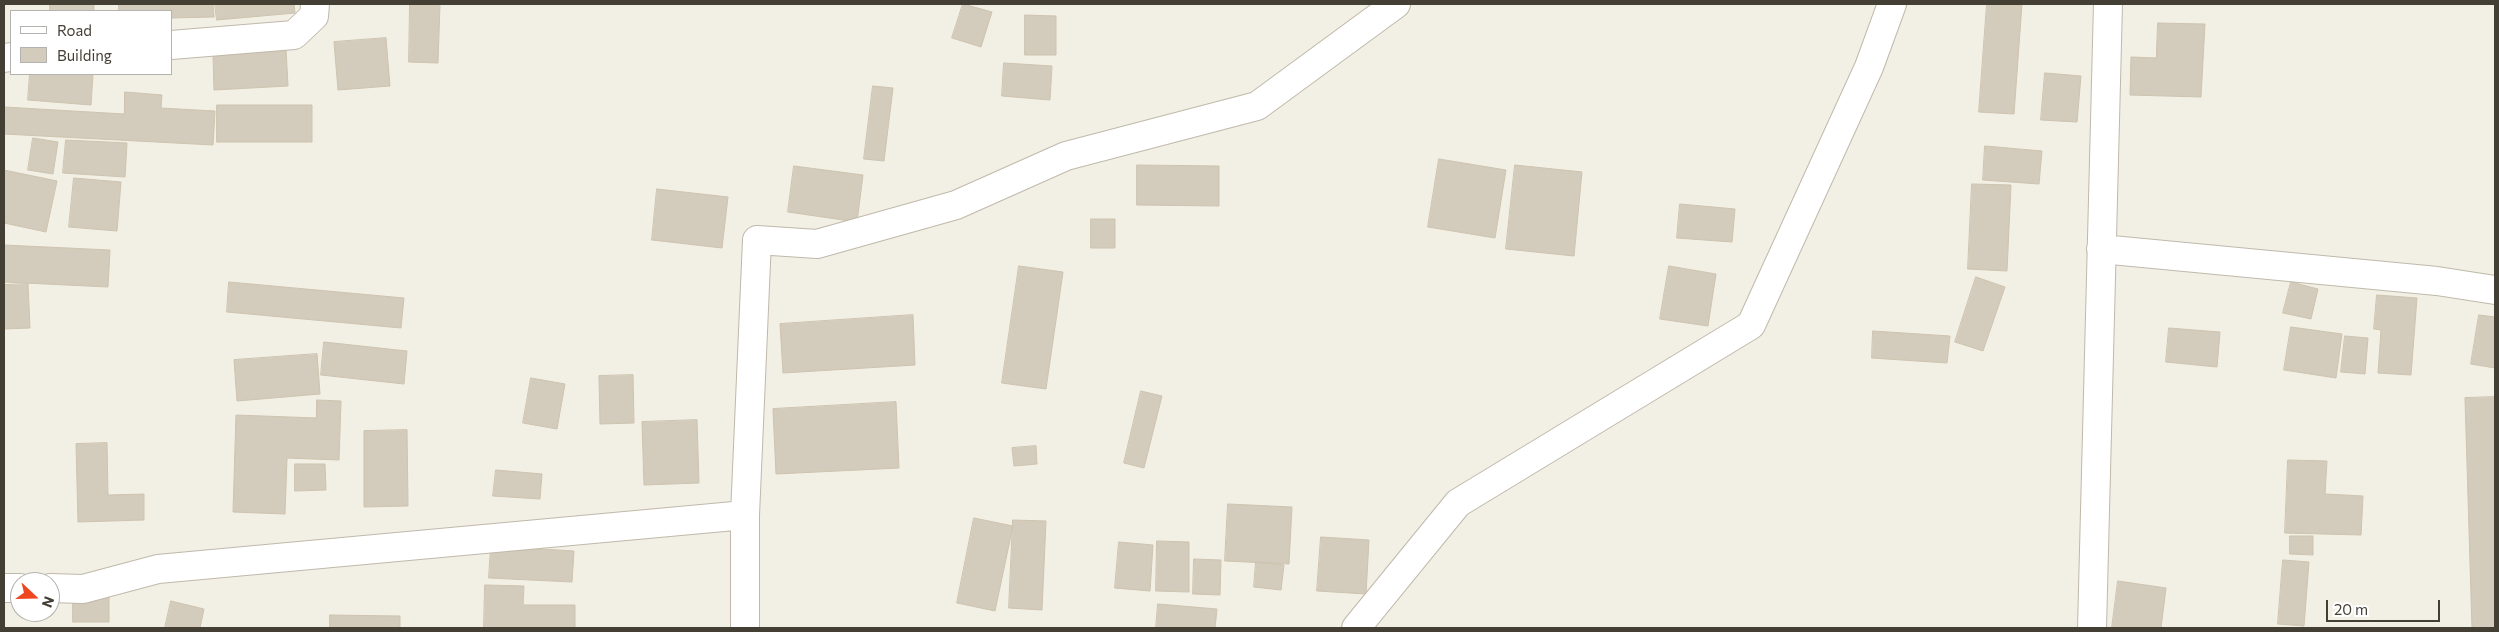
<!DOCTYPE html>
<html>
<head>
<meta charset="utf-8">
<style>
  body { margin:0 }
  #map { position:relative; width:2499px; height:632px; overflow:hidden; background:#f2efe5; font-family:Commissioner,sans-serif }
  canvas { display:block }
  .frame { position:absolute; inset:0; border:5px solid #443f35; pointer-events:none }
  .legend { position:absolute; left:10px; top:10px; width:162px; height:65px; box-sizing:border-box; background:#fff; border:1px solid #b4b2ae; margin:0; padding:6px 9px; list-style:none; font-size:15px; color:#443f35 }
  .legend li { display:flex; align-items:center; gap:10px; height:25px }
  .legend b { width:25px; border:1px solid #b4b2ae }
  .north { position:absolute; left:10px; top:572px; width:50px; height:50px; box-sizing:border-box; background:#fff; border:1px solid #b4b2ae; border-radius:50%; rotate:111deg; font-size:14px; font-weight:700; line-height:20px; text-align:center; color:#443f35 }
  .north::after { content:''; display:block; margin:auto; width:18px; height:22px; background:#ef471f; clip-path:polygon(50% 0,100% 100%,50% 72%,0 100%) }
  .scale { position:absolute; left:2326px; top:600px; width:114px; height:22px; box-sizing:border-box; border:2px solid #443f35; border-top:0; padding-left:6px; font-size:15px; line-height:18px; white-space:nowrap; color:#443f35; -webkit-text-stroke:4px #fff; paint-order:stroke }
</style>
</head>
<body>
<div id="map">
<canvas width="2499" height="632"></canvas>
<div class="frame"></div>
<ul class="legend">
<li><b style="height:6px;background:#fff"></b>Road</li>
<li><b style="height:14px;background:#d3cbbb"></b>Building</li>
</ul>
<div class="north">N</div>
<div class="scale">20 m</div>
</div>
<script>
const g = document.querySelector('canvas').getContext('2d');
g.lineJoin = 'round';
function fillPath(path, color) {
  g.fillStyle = color;
  g.fill(path, 'evenodd');
}
function strokePath(path, color, width, dash) {
  g.strokeStyle = color;
  g.lineWidth = width;
  g.lineCap = dash ? 'butt' : 'round';
  g.setLineDash(dash || []);
  g.stroke(path);
}
const building = new Path2D(`
  M50,4h44v7h-44z
  M119,4h94l1,13 -43,1v-7h-52z
  M215,4h79l1,9 -78,7z
  M410,4h30l-2,59 -29,-1z
  M963,4l29,8 -11,35 -29,-9z
  M1987,4h35l-8,110 -35,-2z
  M1025,15l31,1v39h-31z
  M2158,23l47,1 -4,73 -71,-2 1,-38 25,1z
  M386,38l4,48 -52,4 -4,-48z
  M286,49l2,37 -74,4 -1,-35z
  M1004,63l48,3 -2,34 -48,-4z
  M2045,73l36,3 -4,46 -36,-2z
  M30,74h63l-2,31 -63,-5z
  M873,86l20,2 -9,73 -20,-2z
  M125,92l37,3 -1,13 54,3 -2,34 -209,-11v-27l120,7z
  M217,105h95v37h-95z
  M33,138l25,4 -5,32 -25,-4z
  M66,140l61,3 -2,34 -62,-4z
  M1985,146l57,5 -3,33 -56,-4z
  M1439,159l67,11 -11,68 -67,-11z
  M1137,165l82,1v40l-82,-1z
  M1515,165l67,7 -8,84 -68,-7z
  M794,166l69,9 -6,47 -69,-10z
  M4,170l53,11 -11,51 -42,-9z
  M74,178l47,4 -4,49 -48,-4z
  M1972,184l39,1 -4,86 -39,-2z
  M657,189l71,8 -6,51 -70,-8z
  M1680,204l55,5 -3,33 -55,-4z
  M1091,219h24v29h-24z
  M4,245l106,5 -2,37 -104,-5z
  M1019,266l44,6 -17,117 -44,-6z
  M1669,266l47,8 -8,52 -48,-7z
  M1976,277l29,10 -22,64 -28,-9z
  M229,282l175,16 -3,30 -174,-16z
  M2291,282l27,7 -7,30 -28,-6z
  M28,284l2,44 -26,1v-44z
  M2377,295l40,3 -6,77 -33,-2 3,-43 -7,-1z
  M913,315l2,50 -132,8 -3,-49z
  M2479,315l16,2v51l-24,-4z
  M2291,327l51,7 -6,44 -52,-8z
  M2169,328l51,4 -3,35 -51,-5z
  M1873,331l77,5 -3,27 -75,-5z
  M2345,336l23,2 -3,36 -24,-2z
  M324,342l83,9 -3,33 -83,-9z
  M317,354l3,40 -83,7 -3,-41z
  M633,375l1,48 -34,1 -1,-48z
  M531,378l34,6 -8,45 -34,-6z
  M1141,391l21,5 -18,72 -20,-5z
  M2495,397v231h-23l-7,-230z
  M317,400l24,1 -2,59 -52,-2 -2,56 -52,-2 3,-97 80,3z
  M896,402l3,66 -123,6 -3,-65z
  M697,420l2,63 -55,2 -2,-63z
  M407,430l1,76 -44,1v-76z
  M107,443l1,52 36,-1v26l-66,2 -2,-78z
  M1036,446l1,18 -23,2 -2,-18z
  M2288,460l39,1 -2,33 38,2 -2,39 -76,-2z
  M295,464h30l1,26 -31,1z
  M496,470l46,4 -2,25 -47,-3z
  M1228,504l64,3 -3,57 -64,-3z
  M974,518l39,8 -18,85 -38,-8z
  M1013,520l33,1 -4,89 -33,-2z
  M2290,536h23v19l-23,-1z
  M1321,537l48,3 -3,54 -49,-3z
  M1157,541l32,1v50l-33,-1z
  M1119,542l34,3 -3,46 -35,-3z
  M491,546l83,5 -2,31 -83,-4z
  M1194,559l27,1 -1,35 -27,-1z
  M2283,560l26,2 -5,64 -26,-2z
  M1256,562l28,3 -3,25 -27,-3z
  M2118,581l48,7 -5,40h-49z
  M485,585l39,1 -1,19h52v23h-91z
  M73,596l36,1v25h-36z
  M171,601l33,8 -4,19h-35z
  M1158,604l59,5 -2,19h-59z
  M330,615l70,1v12h-70z`);
fillPath(building, '#d3cbbb');
strokePath(building, '#cdc3af', 1);
const minor = new Path2D(`
  M171,45l123,-10 20,-19 1,-12
  M4,58l7,-1
  M2101,249l336,32 58,9
  M4,588h16
  M50,588l33,1 75,-20 587,-54
  M745,628v-113l12,-275 60,4 139,-39 110,-49 191,-50 139,-102
  M1356,628l102,-125 293,-178 118,-258 23,-63
  M2092,628l16,-624`);
strokePath(minor, '#c0b9ab', 30);
strokePath(minor, '#fff', 28);
</script>
</body>
</html>
